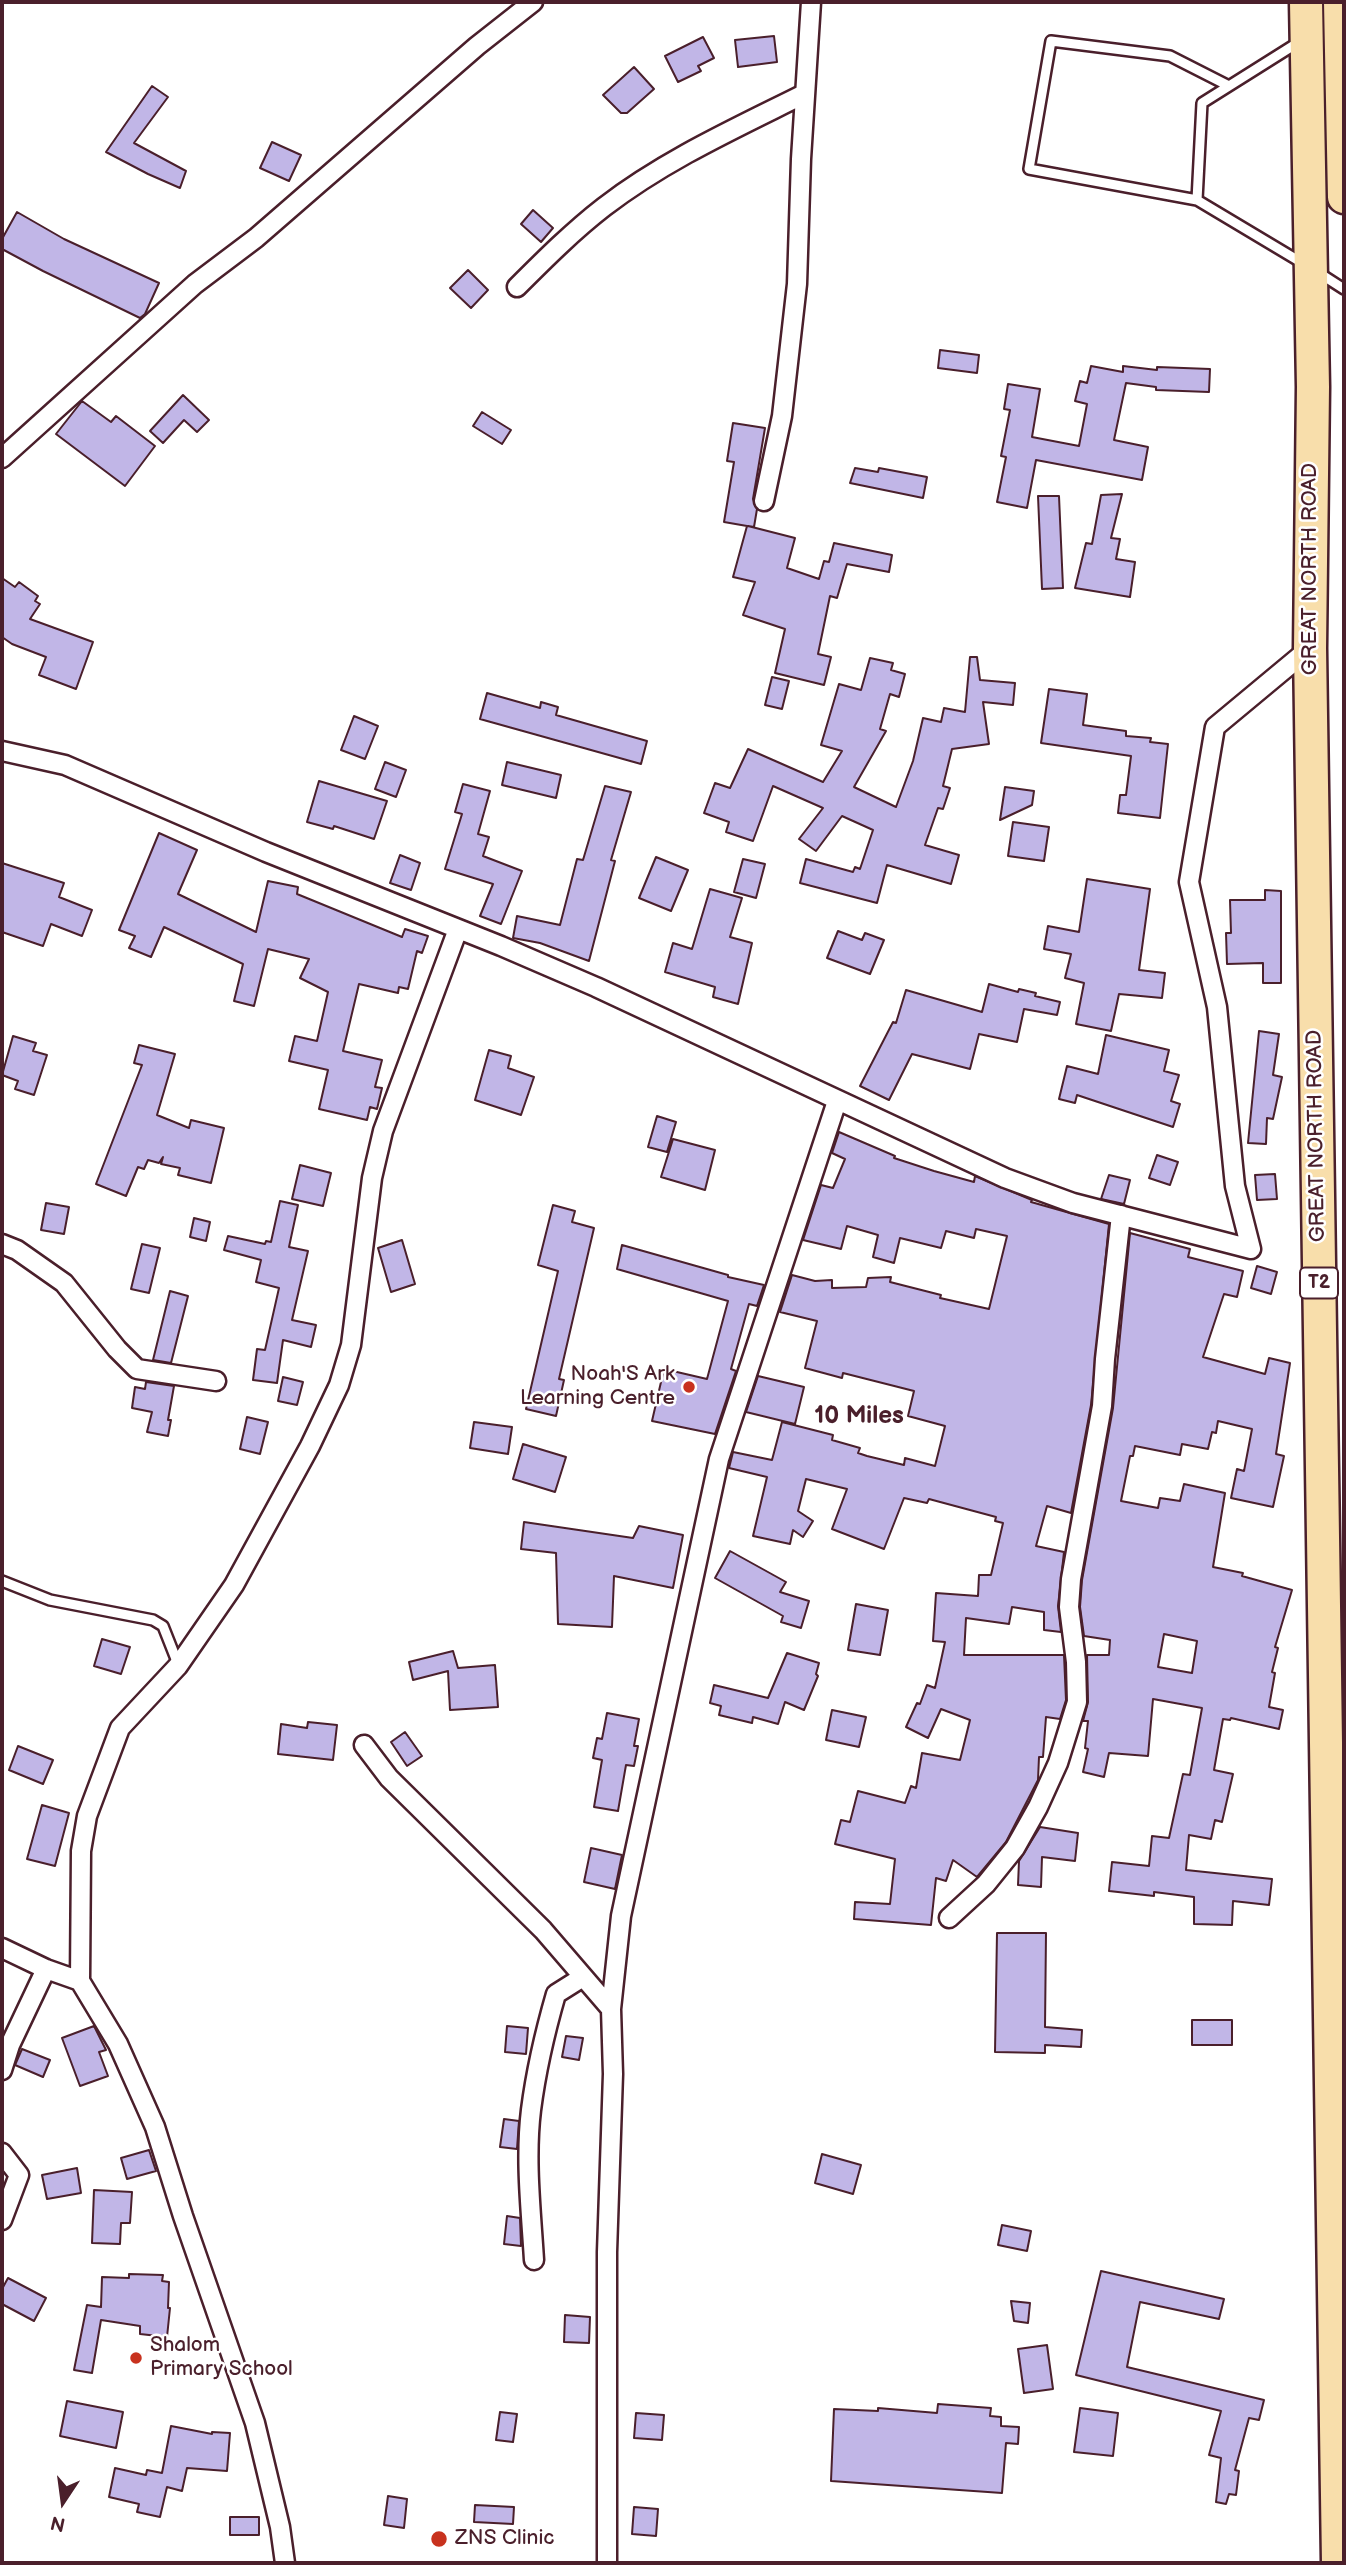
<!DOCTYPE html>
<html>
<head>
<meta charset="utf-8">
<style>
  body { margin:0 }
  #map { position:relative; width:1346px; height:2565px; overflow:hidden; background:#fff; font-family:"Balsamiq Sans",sans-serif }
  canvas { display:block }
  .frame { position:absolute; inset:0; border:4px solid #4a1f2b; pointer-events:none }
  .north { position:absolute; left:28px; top:2467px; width:70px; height:70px; -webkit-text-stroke:5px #fff; paint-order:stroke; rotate:193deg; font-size:19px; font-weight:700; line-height:28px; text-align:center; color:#4a1f2b }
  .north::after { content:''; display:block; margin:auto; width:24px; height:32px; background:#4a1f2b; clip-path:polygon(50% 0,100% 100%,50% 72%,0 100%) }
</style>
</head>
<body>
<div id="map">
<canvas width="1346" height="2565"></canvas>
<div class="frame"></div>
<div class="north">N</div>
</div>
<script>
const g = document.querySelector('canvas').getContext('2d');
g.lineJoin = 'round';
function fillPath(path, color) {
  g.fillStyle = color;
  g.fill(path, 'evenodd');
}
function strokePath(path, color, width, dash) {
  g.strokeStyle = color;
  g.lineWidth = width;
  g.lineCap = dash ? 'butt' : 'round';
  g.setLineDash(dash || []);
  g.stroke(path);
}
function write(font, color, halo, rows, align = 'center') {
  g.font = font + ' "Balsamiq Sans",sans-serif';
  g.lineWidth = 5;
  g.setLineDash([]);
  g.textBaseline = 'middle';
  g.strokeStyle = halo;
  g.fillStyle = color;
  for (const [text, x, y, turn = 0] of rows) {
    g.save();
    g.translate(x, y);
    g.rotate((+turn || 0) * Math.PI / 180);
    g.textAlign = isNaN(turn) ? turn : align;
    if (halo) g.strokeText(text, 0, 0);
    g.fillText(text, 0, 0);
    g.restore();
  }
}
const building = new Path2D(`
  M774,36l3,26 -39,5 -3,-27z
  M703,37l11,21 -16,8 3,5 -23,11 -13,-26z
  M634,67l20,22 -27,24h-6l-18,-18z
  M152,86l16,11 -34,46 52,28 -6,17 -32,-14 -42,-22z
  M272,142l29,13 -12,26 -29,-13z
  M533,210l20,18 -12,14 -20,-18z
  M17,212l47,27 95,44 -14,31 -5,4 -97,-47 -41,-22v-10z
  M468,270l20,20 -17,18 -21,-20z
  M940,350l39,5 -2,18 -39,-5z
  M1091,366l32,6v-6l34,4v-3l53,2 -1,23 -53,-2v-3l-30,-4 -12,57 34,7 -6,33 -106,-20 -9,48 -30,-6 9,-45 -5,-1 9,-46 -6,-1 4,-25 32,5 -8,48 47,9 8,-42 -12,-3 5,-20 7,2z
  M183,395l26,25 -12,12 -13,-12 -21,23 -13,-12z
  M82,401l29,21 5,-6 39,30 -30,40 -69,-52z
  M482,412l29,18 -9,14 -29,-18z
  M733,423l32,5 -12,71 4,10 -3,18 -6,-1 47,12 -8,30 32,11 5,-18 5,1 5,-19 58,12 -3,17 -42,-8 -10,34 -7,-2 -12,58 13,3 -7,28 -49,-12 10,-44 -42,-14 12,-33 -22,-5 14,-51 -23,-4 10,-60 -7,-1z
  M855,468l23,4 1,-4 48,9 -4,21 -73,-15z
  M1122,494l-11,44 9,1 -4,20 19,3 -5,35 -55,-9 11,-45 6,1 9,-49z
  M1038,496h21l4,92 -21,1z
  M2,578l13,9 4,-5 19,14 -3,5 5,3 -10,15 63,23 -17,47 -37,-14 7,-18 -34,-13 -10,-7z
  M970,657h7l3,23 35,3 -2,22 -30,-3 6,42 -37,5 -9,37 7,2 -7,21 -5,-1 -13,37 34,10 -8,29 -64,-19 -10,38 -77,-20 6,-24 47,13 2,-5 5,2 13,-39 -31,-14 -26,35 -17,-12 24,-31 -50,-22 -20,55 -27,-9 3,-10 -25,-9 11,-30 15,5 18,-39 75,33 19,-31 -21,-6 18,-61 22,6 9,-32 23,5 -2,7 14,4 -6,23 -9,-3 -10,35 6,2 -32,56 42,20 17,-46 10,-43 18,4 3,-14 21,4z
  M772,677l17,4 -7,28 -17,-4z
  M1049,689l38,5 -4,31 43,6v5l25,2 -1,4 18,2 -8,74 -42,-5 2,-18h6l5,-39 -90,-13z
  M487,693l53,15 1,-6 17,5 -2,8 91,26 -6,23 -161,-45z
  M354,716l24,10 -13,33 -24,-9z
  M385,762l21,8 -10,27 -21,-8z
  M507,762l54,13 -5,23 -54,-13z
  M319,781l68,20 -13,38 -40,-13 -1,3 -26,-7z
  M463,784l27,7 -12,43 11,3 -6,19 39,15 -21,53 -21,-8 13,-32 -48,-15 17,-55 -7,-2z
  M605,786l26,6 -20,68 4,1 -26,100 -49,-18 -27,-5 4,-22 43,9 17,-66 6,1z
  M1005,787l29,4 -2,14 -32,15z
  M1013,822l36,5 -5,34 -36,-5z
  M159,833l38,17 -19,44 78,38 12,-51 30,6 -1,7 105,43 3,-8 23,7 -6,17 -5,-2 -9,38 -9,-2 -1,6 -39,-9 -16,67 39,9 -7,27 7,1 -5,21 -7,-2 -3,13 -48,-11 9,-39 -39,-9 6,-25 22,5 11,-49 -28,-14 9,-19 -41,-10 -14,57 -20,-5 9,-37 -79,-37 -13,30 -22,-9 6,-12 -16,-6z
  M400,855l20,8 -9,27 -21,-7z
  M656,857l32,13 -17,41 -32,-13z
  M743,859l22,5 -9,34 -22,-6z
  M2,863l62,20 -5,14 33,13 -10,26 -31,-12 -8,22 -41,-14z
  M1087,879l63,10 -11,81 26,3 -3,25 -43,-4 -8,37 -35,-7 8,-41 -19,-5 6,-24 -27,-5 4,-23 31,6z
  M710,889l32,9 -12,39 22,6 -14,61 -25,-7 2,-10 -50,-15 8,-29 19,6z
  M1265,890l16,1v92h-18v-20l-36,1 -1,-31h5l-1,-33h35z
  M838,931l24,9 3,-7 19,7 -14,34 -43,-16z
  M989,984l29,8 1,-3 17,4 -1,3 25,6 -3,13 -33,-6 -7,33 -38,-8 -9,35 -58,-15 -23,46 -29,-14 33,-64 3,1 10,-33 76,22z
  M1259,1031l20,3 -6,41 9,2 -9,42 -6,-1 -1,26 -18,-1z
  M1106,1035l63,15 -5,21 15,4 -8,26 9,3 -7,23 -96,-32 -2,8 -16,-4 8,-33 31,8z
  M13,1036l23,7 -3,8 14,4 -13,40 -19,-6 3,-8 -16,-6z
  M139,1045l36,9 -18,61 32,13 2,-8 33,8 -13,55 -33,-8 2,-7 -19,-4 2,-7 -4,6 -11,-3 -4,9 -6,-2 -12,29 -30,-12 46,-119 -8,-2z
  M489,1050l22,6 -3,12 26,9 -13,38 -46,-15z
  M657,1116l19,6 -9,30 -19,-5z
  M839,1132l56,24 -1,2 40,13 40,11 1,-6 57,24 -1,2 78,22 -18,181 -20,108 -24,-7 -11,40 28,6 -6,54 3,26 -17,-2v-18l-32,-5 -3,17 -43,-6 -2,37h100l2,45 -6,19 -14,-2 -3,40h-4l-1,23 -32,62 -29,35 -24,-17 -7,21 -10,-3 -5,47 -77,-6 1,-17 35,2 5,-45 -60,-15 6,-24 9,2 8,-31 47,12 6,-17 5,2 6,-35 38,7 10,-40 -29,-11 -13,29 -22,-11 11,-24 3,1 7,-19 8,3 10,-46 -12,-1 3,-48 42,3 1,-21h12l12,-52 -8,-2 1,-4 -67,-18 -2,4 -23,-5 -20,51 -52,-20 15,-40 -41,-10 -8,32 15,10 -10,16 -10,-7 -3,14 -37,-8 14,-59 -38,-9 4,-16 39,8 10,-38 51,13 -1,5 28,8 -2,5 9,3 37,9 1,-7 30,8 10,-40 -37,-10 6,-25 -71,-18 -1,5 -37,-10 12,-47 -37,-9 12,-37 23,6 17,-1v8l34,-1 2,-9 23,-1 -1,5 51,13 -1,3 49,11 18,-73 -31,-7 -2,9 -28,-7 -5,17 -41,-10 -6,25 -21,-6 5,-22 -31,-9 -6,23 -38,-9 18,-55 12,3 12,-29 -13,-6z
  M673,1139l42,11 -10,40 -44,-13z
  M1157,1155l21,7 -8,23 -21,-7z
  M300,1165l31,8 -8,33 -31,-7z
  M1275,1174l2,25 -20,1 -2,-25z
  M1109,1175l21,5 -6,24 -23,-5z
  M280,1201l18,4 -9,42 19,4 -16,69 24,5 -5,22 -28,-7 -6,43 -24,-3 4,-31 8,1 14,-62 -23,-6 5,-22 -37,-10 4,-14 37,8 1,-3 5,1z
  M46,1203l23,4 -5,27 -23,-4z
  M553,1205l22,6 -3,11 22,6 -35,151 5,1 -8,36 -30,-7 32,-138 -20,-6z
  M194,1218l16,4 -4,19 -16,-4z
  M1130,1233l60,16 -2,8 55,14 -6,26 -13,-3 -21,63 62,17 4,-16 21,5 -14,91 8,2 -11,51 -42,-9 6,-29 7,2 8,-42 -34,-8 -2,12 -4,-1 -4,17 -26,-5 -2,11 -45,-9 -2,10h-3l-9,45 37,7 2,-10 20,3 4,-17 41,9 -12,74 30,6 -1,3 50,14 -17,57 3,1 -6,24 3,1 -6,34 14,3 -4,19 -48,-11 -1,2 -7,-1 -9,51 19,4 -11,48 -7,-2 -4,19 -22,-4 -3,35 86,9 -3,26 -36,-4 -1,24 -38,-1v-27l-40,-5v4l-45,-5 3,-29 37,4 3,-30 17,2 14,-64 7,1 12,-67 -49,-9 -5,57 -39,-3 -5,24 -21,-5 5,-23 -3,-1 3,-27h-5l5,-19 -1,-47h22l1,-15 -26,-4 -4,-29 2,-27 31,-172zM1164,1634l33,7 -5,32 -34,-6z
  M402,1240l13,44 -24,8 -13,-44z
  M142,1244l18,4 -11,45 -18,-4z
  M622,1245l106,30v2l36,8 -7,21 -8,-2 -18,65 5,2 -21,63 -63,-13 12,-52 43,10 21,-78 -111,-32z
  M1257,1266l20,6 -6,22 -20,-6z
  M170,1291l18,5 -17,67 -18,-3z
  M758,1376l46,11 -9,37 -49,-12z
  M283,1377l20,5 -6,23 -19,-4z
  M146,1382l28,4 -6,34h3l-3,16 -21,-4 5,-20 -20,-4 3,-21 10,2z
  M247,1417l21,5 -8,32 -20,-5z
  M474,1422l38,5 -4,27 -38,-6z
  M523,1444l43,13 -11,35 -42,-13z
  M524,1522l109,16 6,-12 44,9 -10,53 -59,-12 -2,51 -54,-3 -2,-71 -35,-4z
  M730,1551l56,31 -6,10 29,9 -8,27 -20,-6 2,-6 -68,-38z
  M856,1604l32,6 -8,45 -32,-5z
  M102,1639l28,8 -9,27 -27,-8z
  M453,1651l5,17 37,-3 3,42 -48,3 -2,-39 -35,9 -4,-18z
  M787,1653l32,10 -3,11 2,2 -14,34 -19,-8 -7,22 -25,-7 -1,6 -33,-8 2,-9 -11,-3 4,-18 54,13z
  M832,1710l34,7 -7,30 -33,-7z
  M607,1713l32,6 -5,27h4l-4,20 -8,-1 -8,46 -24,-4 8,-47 -9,-2 4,-20 5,1z
  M308,1722l29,3 -4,35 -55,-6 3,-30 26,4z
  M405,1732l17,24 -15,10 -16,-24z
  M18,1746l35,14 -10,24 -34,-14z
  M42,1805l27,8 -14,53 -28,-7z
  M1040,1827l38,6 -3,28 -33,-4 -1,30 -23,-2 1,-24z
  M591,1848l31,7 -7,34 -31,-7z
  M997,1933h49l-1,94 37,3 -1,17 -36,-2v8l-50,-1z
  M1192,2020h40v25h-40z
  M94,2026l12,24 -7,2 9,24 -28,10 -18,-48z
  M507,2026l21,2 -2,26 -21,-2z
  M566,2036l17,2 -4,22 -17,-3z
  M22,2049l28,11 -7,17 -28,-12z
  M504,2119l15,2 -2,28 -17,-2z
  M149,2150l7,21 -29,8 -6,-21z
  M822,2154l39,11 -8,29 -38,-11z
  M77,2168l4,25 -34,6 -5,-24z
  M94,2190l38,2 -2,31h-9l-1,21 -28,-1z
  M507,2216l13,2 1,28 -17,-2z
  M1002,2225l29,6 -4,20 -29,-6z
  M1101,2271l123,28 -5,20 -79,-17 -13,65 137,33 -5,20 -10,-2 -14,52 4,1 -3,24 -7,-1 -3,10 -10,-2 5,-44 -12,-3 12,-44 -145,-36z
  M129,2274l34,1 -1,6 7,1 -1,26h2l-3,29 -27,-3v-8l-39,-6 -9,53 -18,-3 13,-65 14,2 1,-30 27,1z
  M8,2278l38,20 -12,23 -32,-17v-15z
  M1011,2301l19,2 -2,20 -14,-2z
  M565,2315l25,2 -1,26 -25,-1z
  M1047,2345l6,44 -29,4 -6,-44z
  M67,2401l56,11 -7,36 -56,-12z
  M938,2404l53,4 -1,8 11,1v9l18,1 -1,17 -12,-1 -4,50 -171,-12 3,-72 44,2v-3l59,5z
  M1080,2408l38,5 -5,43 -39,-4z
  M500,2412l17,2 -4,28 -17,-2z
  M636,2413l28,2 -2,25 -28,-2z
  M171,2426l41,8v-2l18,1 -3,38 -40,-3 -5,23 -15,-4 -7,30 -23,-5 2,-8 -30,-7 6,-29 31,7 1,-5 15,3z
  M388,2496l19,3 -3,29 -20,-3z
  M475,2505l39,2 -1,17 -39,-2z
  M634,2507l24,2 -2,27 -24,-2z
  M230,2517h29v18h-29z`);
fillPath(building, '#c1b6e7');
strokePath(building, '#4a1f2b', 2);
const lane = new Path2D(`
  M1299,42l-97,61 -5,97 107,64
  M1197,200l-168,-31 22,-128 119,15 59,30
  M1319,273l25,16
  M2,1581l48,19 103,20 10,6 15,38`);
const street = new Path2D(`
  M517,287c28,-28 56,-56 87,-80 61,-47 132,-79 200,-113
  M2,458l193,-174 61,-46 221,-192 56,-44
  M764,501l18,-85 15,-132 4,-125 10,-157
  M2,751l63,14 201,87 235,94 95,41 409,191 68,25 178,46 -16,-63 -18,-179 -28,-125 26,-155 95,-79
  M2,1244l15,6 47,33 53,66 20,20 79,12
  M364,1745l25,33 154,152 68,79
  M949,1918l37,-34 29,-36 23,-41 20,-44 19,-61 -1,-40 -7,-55 2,-28 31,-173 3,-47 16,-144
  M2,1948l44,21 34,12
  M2,2070l8,-25 36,-76
  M2,2153l17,22 -17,45
  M534,2260c-3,-49 -9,-101 -3,-150 5,-39 14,-78 25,-116l27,-17
  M285,2563l-5,-36 -25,-104 -72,-207 -28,-89 -37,-83 -38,-63 1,-130 6,-35 33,-88 58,-62 56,-81 76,-139 29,-61 12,-40 21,-167 11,-47 75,-202
  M607,2563v-311l6,-178 -2,-65 10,-93 98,-457 118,-358`);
const highway = new Path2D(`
  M1306,2l7,385 -3,261 28,1915
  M1340,2l4,195`);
strokePath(lane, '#4a1f2b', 14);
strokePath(street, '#4a1f2b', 23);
strokePath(highway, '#4a1f2b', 37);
strokePath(lane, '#fff', 9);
strokePath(street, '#fff', 18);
strokePath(highway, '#f8deab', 32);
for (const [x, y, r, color] of [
  [689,1387,7,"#c8321e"],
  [136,2358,7,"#c8321e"],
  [439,2539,9,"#c8321e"]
]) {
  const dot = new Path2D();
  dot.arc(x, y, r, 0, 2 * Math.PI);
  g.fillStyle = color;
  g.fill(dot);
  strokePath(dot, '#fff', 2.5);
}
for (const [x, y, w] of [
  [1319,1283,38]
]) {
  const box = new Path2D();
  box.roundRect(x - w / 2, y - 15.5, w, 31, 5);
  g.fillStyle = '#fff';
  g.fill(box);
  strokePath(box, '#4a1f2b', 2);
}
write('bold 19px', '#4a1f2b', null, [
  ["T2",1319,1283]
]);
write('21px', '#4a1f2b', '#fff', [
  ["GREAT NORTH ROAD",1311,569,-90],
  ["GREAT NORTH ROAD",1317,1136,-91]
]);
write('21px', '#4a1f2b', '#fff', [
  ["Noah'S Ark",675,1375,"right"],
  ["Learning Centre",675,1399,"right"],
  ["Shalom",150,2346],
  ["Primary School",150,2370],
  ["ZNS Clinic",455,2539]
], 'left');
write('bold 24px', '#4a1f2b', '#fff', [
  ["10 Miles",859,1417]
]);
</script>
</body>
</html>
